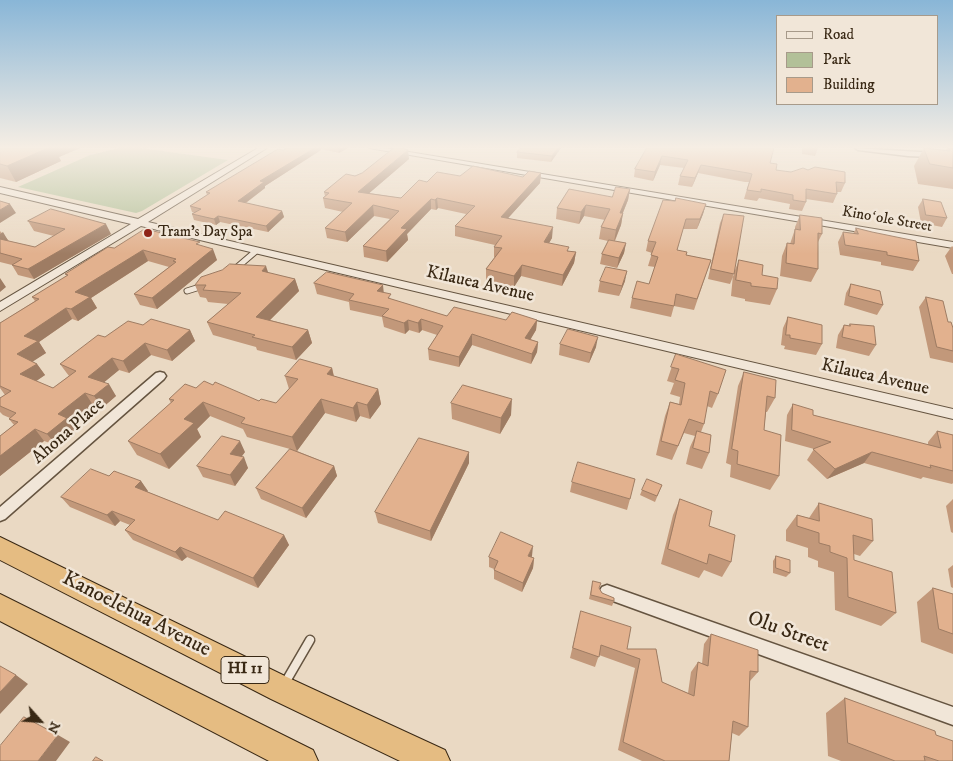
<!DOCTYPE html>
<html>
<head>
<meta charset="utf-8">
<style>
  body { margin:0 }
  #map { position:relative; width:953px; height:761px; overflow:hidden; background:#ead9c3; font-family:"IM FELL DW Pica",serif }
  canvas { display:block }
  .legend { position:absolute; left:776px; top:15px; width:162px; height:90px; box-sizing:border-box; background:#f1e6d8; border:1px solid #a79a8a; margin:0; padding:6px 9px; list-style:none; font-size:15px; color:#392814 }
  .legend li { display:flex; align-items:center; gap:10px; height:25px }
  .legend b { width:25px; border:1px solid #a79a8a }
  .north { position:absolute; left:15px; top:696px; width:50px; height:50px; -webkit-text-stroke:4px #f1e6d8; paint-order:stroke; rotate:116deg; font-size:14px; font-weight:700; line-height:20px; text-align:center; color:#392814 }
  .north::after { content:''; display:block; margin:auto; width:18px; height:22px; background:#392814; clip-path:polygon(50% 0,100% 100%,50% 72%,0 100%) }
</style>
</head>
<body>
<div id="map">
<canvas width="953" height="761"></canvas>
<ul class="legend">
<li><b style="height:6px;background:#f1e6d8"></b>Road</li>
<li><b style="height:14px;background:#b2c098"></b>Park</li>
<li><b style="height:14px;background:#e2b18e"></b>Building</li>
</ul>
<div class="north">N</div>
</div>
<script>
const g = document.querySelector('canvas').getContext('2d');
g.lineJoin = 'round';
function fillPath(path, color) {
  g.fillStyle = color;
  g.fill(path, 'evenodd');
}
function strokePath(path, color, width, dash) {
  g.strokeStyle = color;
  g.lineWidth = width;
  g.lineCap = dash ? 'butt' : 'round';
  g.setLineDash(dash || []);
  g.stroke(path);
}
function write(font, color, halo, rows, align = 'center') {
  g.font = font + ' "IM FELL DW Pica",serif';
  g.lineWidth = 5;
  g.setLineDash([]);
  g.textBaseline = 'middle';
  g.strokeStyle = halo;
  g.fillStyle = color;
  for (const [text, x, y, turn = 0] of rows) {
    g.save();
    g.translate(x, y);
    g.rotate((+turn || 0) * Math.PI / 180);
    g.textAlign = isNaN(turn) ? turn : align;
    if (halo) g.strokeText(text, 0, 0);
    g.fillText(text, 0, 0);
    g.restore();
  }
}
fillPath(new Path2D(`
  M119,148h22l87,12 -86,51 -6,2 -118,-26 72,-32z`), '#b2c098');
const serviceFar1 = new Path2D(`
  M235,269l21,-18
  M187,291l16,-5`);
const service = new Path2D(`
  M285,683l25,-43`);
const minor = new Path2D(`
  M855,148l98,6v4l-45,-2 -50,-6z
  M160,372l4,1 2,3 -2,3 -159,140 -5,2v-14l156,-134z
  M607,585l346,122v18l-351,-128 -3,-5 3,-5z`);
const tertiary = new Path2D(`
  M258,148h9l-119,74 805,187v10l-812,-193 -141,85v-9l131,-78 -131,-31v-6l138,32z
  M369,148h16l568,94v6z`);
const trunk = new Path2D(`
  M0,537l291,142 154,71 5,11h-50l-129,-62 -271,-139z
  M0,594l313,156 5,11h-49l-269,-140z`);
strokePath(serviceFar1, '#655440', 7);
strokePath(service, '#655440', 11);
strokePath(minor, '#655440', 3);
strokePath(tertiary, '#655440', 2);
strokePath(trunk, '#392814', 2);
strokePath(serviceFar1, '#f1e6d8', 5);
strokePath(service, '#f1e6d8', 8);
fillPath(minor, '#f1e6d8');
fillPath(tertiary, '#f1e6d8');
fillPath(trunk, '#e5bc82');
fillPath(new Path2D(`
  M0,148h80l-21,9 2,4 -45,21 -16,-4z
  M287,148h61l-9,5 -18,-4v1l-56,36v2l-19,15 36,8 2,6 -16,15 -48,-10 -4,3 -22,-5 -2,-6 3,-1 -3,-1 -2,-6 17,-11 -1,-3z
  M521,148h40l-10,14 -34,-4v-6z
  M647,148l123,15 6,7 69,13 -4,9h-4v2l-4,9 -27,-4v3l-4,9 -13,-2 1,-5 -31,-6 -2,3 -13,-2 5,-17h-4l-47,-9 -6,14 -14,-2 2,-9 4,-8 -24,-3 -7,16 -19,-4 1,-8z
  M802,148h16l-3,8 -13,-2z
  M924,148l22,2 1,-2h6v41l-35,-5 -4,-18z
  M409,159l-40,34 32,5 26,-16 33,-6 63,1 18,-4 -1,10 -32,35 44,20 -3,5 20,8 7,1 -2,11 -12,23 -41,-10 -7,11 -28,-7v-11l9,-12h-1v-10l1,-2 -40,-9v-10l11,-12 -28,-6 -2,2 -5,-1 -24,25 1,6 -21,22 -23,-5 -1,-11 27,-27 -16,-3 -27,26 -20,-4 -2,-10 18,-16 -18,-4 -2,-10 2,-2 -1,-4 31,-16z
  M630,189l-2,11 -5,13 -2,12 -6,16 11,2 -2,10 -7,15 -17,-4 2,-10 6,-13 -9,-2 2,-12 4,-7 -21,-4 -5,8 -23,-5 1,-11 55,-11z
  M923,199l24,19 -5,9 -21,-4 -3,-16z
  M706,204l-3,10 -6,15h-14l-6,21 9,5 25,5 -17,50 -20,-4 -3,11 -41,-9 2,-10 17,-14 6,-17 -7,-1 4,-13 -6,-2 2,-10z
  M724,214l10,60 -4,10 -22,-5 12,-56z
  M800,215l22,19 -4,8v27l-7,13 -31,-6 2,-20 5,-13 3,1 5,-15v-2z
  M28,221l83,13 -77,45 -16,-4 -6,-10 -12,-3v-31l9,10 26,6 19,-11 -20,-5z
  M856,228l63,33 -6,10 -32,-6v-3l-41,-7 -2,-13 5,-10 10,2z
  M201,246l16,14 -60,49 -17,-4 -6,-11 35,-27 -21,-6 -57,37 6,10 -19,13 -6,-2 -33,23 7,11 -14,8 5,3 8,11 -9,6 17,7 16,-12 -9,-12 45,-27 38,-12 47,5 5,11 -23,20 -21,-6 -22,18 -10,-3 -15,12 12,14 -14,12 -9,-3 -22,18 5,6 -20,16 -12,-4 -44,35v-40l14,-11 -5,-6 1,-1 -7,-3 -3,-3v-14l5,-3 -5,-7v-65l35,-22 -3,-4 35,-21 -2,-2 49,-26z
  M952,246l1,1v27h-1l-7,-18z
  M739,260l23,15 15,14 -7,16 -25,-4v-2l-14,-3 2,-21z
  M268,273l27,6 4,12 -29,29 38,10 4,13 -16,17 -39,-10 -1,-3 -43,-12 -6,-13 21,-18 -20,-2 -2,-4 -6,-1 -5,-12z
  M600,281h25l-6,15 -21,-4z
  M314,283l70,10 7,6 56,17 59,4h31l-1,10 -6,9 8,3 -1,10 -6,12 -59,-19 -13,22 -30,-7 -1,-11 9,-14 -15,-5 -3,3 -10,-3 -4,4 -21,-7 -2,-10 -32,-7 -1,-8 -32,-8z
  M851,284l32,21 -6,10 -33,-10 2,-12z
  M926,297l27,31v35l-23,-5 -11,-51z
  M788,317l34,27 -6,11 -32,-6 1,-3 -4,-1 2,-17z
  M850,324l26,21 -7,11 -33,-8 2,-13 6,-10 5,1z
  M560,344l36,3 -7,16 -30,-8z
  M676,354l42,40 -6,14 -5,-2 -3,18 -3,8 8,21 -7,16 -16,-5 4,-17 5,-11 -11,-3 -12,27 -16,-5 9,-39 5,-14 9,2 1,-7 -10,-3 4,-11 -7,-2z
  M332,368l2,8 44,13 3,15 -11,15 -10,-3 -4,6 -31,-9 -28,38 37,15 3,10 -31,42 -45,-19 -5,-11 34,-39 -43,-12 -4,-8 -33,-13 -13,13 4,8 -32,32 -32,-14 -9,-14 43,-38 -2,-4 27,-11 17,-3 46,16 17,2 13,-14 -4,-13z
  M744,372l31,26 -8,14h-1l-2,18 15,46 -9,14 -40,-13 1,-12 -5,-2 12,-77z
  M451,403l60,12 -11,19 -48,-15z
  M793,404l20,11 115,30v-3l9,-11 16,4v48l-1,1 -29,-7 -2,2 -57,-16 -37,16 -20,-19 7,-11 -29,-8 2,-26z
  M245,452l-4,5 7,11 -13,18 -32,-9 -6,-11z
  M469,452v11l-38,78 -53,-18 -3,-11z
  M109,476l32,5 7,11 70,28 66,15 5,10 -31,43 -71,-31 -5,4 -49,-21 -8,-10 5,-5 -10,-4 -5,5 -45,-19 -9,-10z
  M572,482l58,17 -3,11 -57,-18z
  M662,485l-7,17 -15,-7 2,-5z
  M680,499l29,27 22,36 -9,15 -18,-7 -5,8 -38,-14 12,-49z
  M953,499v34l-2,-1 -5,-26z
  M819,503l54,38 -13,15 -6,-2v6l42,53 -15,13 -46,-16 -1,-38 -16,-5v-6l-10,-4v-9l-22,-7v-11l11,-15 12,3z
  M532,556l-1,1 3,1 -1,10 -11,24 -28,-13v-10l-5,-2v-10z
  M776,556l14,17 -4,4 -13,-4v-12z
  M953,565v23l-2,-1 -3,-18z
  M593,581l9,12 12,8 -2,5 -23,-7z
  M933,588l20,6v60l-32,-12 -4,-40z
  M581,611l46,38h29l6,33 26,11 3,-21 7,-10 4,2 2,-20 7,-10 47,38 -8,9 -2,46 -9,9 -7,-3 -3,28h-87l-24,-11 17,-82 -36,-13 -4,12 -25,-9z
  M845,698l91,37 17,26h-112l-13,-5 -2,-43z`), '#c2987a');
fillPath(new Path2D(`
  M48,148h32l-21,9 2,4 -45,21 -9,-16z
  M315,148h6v2l-56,36v2l-25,19 -2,-6 22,-20z
  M338,148h10l-9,5z
  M558,148h3l-10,14 1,-6z
  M408,150l1,9 -50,43 -1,-10z
  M662,156l-2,9 -7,16 2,-9z
  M701,165l-3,8 -6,14 3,-9z
  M541,173l-1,10 -40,44 1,-10z
  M630,189l-2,11 -10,24 2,-11z
  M437,198l1,10 -2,2 -1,-10z
  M431,199v10l-24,25 1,6 -21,22 -1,-11 15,-23z
  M10,204l6,9 -16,10v-13z
  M706,204l-3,10 -6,15 3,-10z
  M373,205l1,11 -27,26 -2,-10z
  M586,205l-2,11 -5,8 2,-12z
  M282,211l2,6 -16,15 -2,-6z
  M623,213l-2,12 -7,17 2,-12z
  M218,216l2,6 -4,3 -2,-6z
  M106,224l5,10 -77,45 -6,-10z
  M553,227l-1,11 -9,15 1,-11z
  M3,232l6,10 -9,5v-13z
  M626,243l-2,10 -7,15 2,-10z
  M213,249l4,11 -60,49 -5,-11z
  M143,250l5,11 -57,37 6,10 -19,13 -7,-12 4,-17z
  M576,252l-2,11 -12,23 1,-11z
  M522,265l-1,11 -7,11v-11z
  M266,266l4,12 -8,-7z
  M627,271l-2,10 -6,15 3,-10z
  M0,278l6,9 -6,5z
  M295,279l4,12 -39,39 -4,-13z
  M383,285l1,10 -7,-4z
  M66,308l6,11 -33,23 7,11 -20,13 -9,-12 7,-18z
  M421,319l1,11 -3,3 -1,-10z
  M408,320l1,10 -4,4 -1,-11z
  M537,320l-1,10 -11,19v-11z
  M190,330l5,11 -23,20 -5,-11z
  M308,330l4,13 -16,17 -4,-13z
  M472,334v11l-13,22v-10z
  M598,337l-2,10 -7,16 2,-10z
  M538,342l-1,10 -6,12 1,-10z
  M145,343l6,12 -22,18 -6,-12z
  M112,358l7,12 -23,19 -8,-12z
  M37,364l8,11 -16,11 -9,-12z
  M332,368l3,15 -8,-9z
  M109,384l7,12 -14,12 -8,-12z
  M378,389l3,15 -11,15 -3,-14z
  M85,393l8,12 -22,18 5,6 -20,16 -9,-11 11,-20z
  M321,399l4,14 -28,38 -5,-14z
  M512,399l-1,16 -11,19 1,-16z
  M203,402l7,14 -13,13 4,8 -32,32 -9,-15 24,-35z
  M357,402l3,14 -4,6 -3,-14z
  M35,429l9,12 -44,35v-20z
  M240,441l5,11 -9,12 -6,-10z
  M469,452v11l-38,78 -1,-10z
  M872,452l-8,11 -37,16 8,-10z
  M244,457l4,11 -13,18 -5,-11z
  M334,466l3,10 -31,42 -4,-10z
  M141,481l7,10 -6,6 -7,-10z
  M112,511l8,10 -5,5 -8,-11z
  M284,535l5,10 -31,43 -5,-10z
  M533,546l-1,10 -5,10 1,-10z
  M180,547l7,10 -5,4 -7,-9z
  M534,558l-1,10 -11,24 1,-9z
  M16,675l12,9 -28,30v-22z
  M58,735l12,7 -14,19h-18z`), '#9e7c63');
const building = new Path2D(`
  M0,148h48l-41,18 -7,-2z
  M287,148h28l-55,33 4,1 -26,19 44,10 -16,15 -48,-10 -4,3 -22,-5 9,-5 -11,-3 20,-13 -4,-1 72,-43 5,1z
  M394,148h8l6,2 -50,42 43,6 18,-18 8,2 10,-10 23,4 13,-10 50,11 6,-6 12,2 -40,44 52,10 -9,15 25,5 -2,4 9,1 -13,23 -41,-10 -8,11 -28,-7 16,-21 -8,-1 8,-11 -47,-10 20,-20 -38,-8 -2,2 -4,-1 -30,29 6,1 -21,22 -23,-5 36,-35 -26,-6 -28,27 -20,-4 27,-25 -29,-5 6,-5 -5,-1 22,-18 9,2 7,-3z
  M521,148h37l-6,8 -35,-4z
  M647,148h127l-4,15 7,1 -1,6 15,2 12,-4 5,2 7,-3 30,5v11l-9,-1 1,12 -31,-5v13l-13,-2v-5l-32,-6v3l-14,-2 5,-16 -4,-1 -47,-8 -6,13 -15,-2 8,-16 -26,-4 -7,16 -20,-3z
  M924,148l26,3 -1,-3h4v20l-23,-4z
  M616,187l14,2 -10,24h3l-7,17 -15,-3 9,-18 -24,-4 -5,7 -24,-4 12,-19 43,8z
  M676,198l30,6 -6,15h-14l-9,31 10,2 -1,3 25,5 -14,39 -21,-5 -2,12 -42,-8 5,-17 12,3 9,-27 -7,-2 5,-13 -8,-1 15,-41 12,1z
  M923,199l18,3 6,16 -21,-3z
  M0,201l10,3 -10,6z
  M51,209l55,15 -78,45 -16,-4 10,-6 -22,-6v-14l35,8 30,-18 -37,-8z
  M724,214l20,2 -10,58 -23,-5z
  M800,215l22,3v16l-4,-1v36l-32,-6 1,-20 7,1 1,-15 5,1z
  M856,228l16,4 44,9 3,20 -32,-6v-3l-42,-7 -2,-13 15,2z
  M145,229l55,13 -4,2 17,5 -61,49 -18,-4 42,-32 -3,-1 3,-2 -33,-9 -68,42 15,5 -19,12 -5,-1 -42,28 14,5 -21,13 20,10 -17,10 33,14 23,-17 -16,-7 38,-29 7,2 23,-16 15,4 8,-6 39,11 -23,20 -22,-7 -22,18 -11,-3 -24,19 21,7 -15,12 -9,-3 -27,21 9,4 -20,16 -12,-5 -35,27v-20l18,-14 -9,-3 7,-6 -16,-7v-8l11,-7 -11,-5v-63l39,-24 -7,-2 36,-22 -3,-1 43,-27 6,1z
  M609,240l17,3 -7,15 -17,-4z
  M739,260l24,5 -1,10 16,3 -1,11 -26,-3v-3l-15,-3z
  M230,264l36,2 -4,5 33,8 -39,38 52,13 -16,17 -40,-10 3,-2 -48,-13 34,-29 -38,-3 3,-5h-11l6,-8 21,-7z
  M606,267l21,4 -5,15 -22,-5z
  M327,272l56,13 -6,6 14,3 -3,4 59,18 7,-9 52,13 6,-8 25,8 -12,18 13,4 -6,12 -60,-20 -13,23 -31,-8 15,-23 -22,-7 -3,4 -10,-3 -4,3 -22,-7 7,-7 -40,-9 5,-6 -40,-11z
  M851,284l29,7 3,14 -34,-9z
  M926,297l17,4 5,21h3l2,6v23l-16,-4z
  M788,317l34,8v19l-32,-6v-3h-4z
  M850,324l24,2 2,19 -34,-8 2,-12 6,1z
  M568,329l30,8 -7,16 -31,-9z
  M676,354l50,16 -8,24 -8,-3 -6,33 -15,-5 -11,27 -17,-5 9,-39 11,3 4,-22 -10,-3 4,-11 -8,-2z
  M300,359l32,9 -5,6 51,15 -11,16 -10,-3 -4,6 -32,-9 -29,38 -51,-14 4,-5 -42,-16 -19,17 10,4 -34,31 -32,-13 46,-41 -5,-1 16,-15 11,4 8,-7 9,4 2,-3 44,19 2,-2 15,4 22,-24 -13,-3z
  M744,372l32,8 -1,18 -8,-2 -3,34 17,5 -2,41 -42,-12 1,-13 -6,-2z
  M463,385l49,14 -11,19 -50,-15z
  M793,404l20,6v5l128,33 -4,-17 16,4v36l-23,-6 1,3 -59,-16 -37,17 -22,-20 18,-7 -39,-12z
  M697,431l14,4 -2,18 -16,-5z
  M222,436l18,5 -10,13 14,3 -14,18 -33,-9z
  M419,438l50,14 -39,79 -55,-19z
  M290,449l44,17 -32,42 -46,-20z
  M578,462l57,17 -5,20 -58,-17z
  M91,469l18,7 5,-5 27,10 -6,6 83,33 7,-9 59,24 -31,43 -73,-31 -5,5 -50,-22 10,-10 -23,-9 -5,4 -46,-18z
  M647,479l15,6 -5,11 -15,-6z
  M680,499l32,12 -3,15 26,9 -4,27 -22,-8 -2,10 -39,-15z
  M819,503l53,16 1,22 -20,-6 1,25 38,12 4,41 -48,-16 -1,-39 -17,-6v-6l-11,-3v-10l-22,-7v-11l22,6z
  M501,532l32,14 -5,10 6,2 -11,25 -29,-13 4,-9 -9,-4z
  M776,556l14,4v13l-14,-5z
  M593,581l8,2 -2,5 3,5 12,5v3l-23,-6z
  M933,588l20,6v40l-14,-5z
  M581,611l50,16 -4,22h29l6,33 32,14 4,-34 10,4 3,-32 47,16v22l-8,-1 -2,56 -15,-6 -4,40h-64l-42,-19 17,-83 -39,-14 -2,12 -26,-9z
  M0,666l16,9 -16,17z
  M845,698l90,33 1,4 17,6v20h-14l-15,-5 1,5h-30l-47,-18z
  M24,717l34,18 -20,26h-38v-15z
  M96,757l7,4h-10z`);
fillPath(building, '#e2b18e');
strokePath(building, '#9e7c63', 1);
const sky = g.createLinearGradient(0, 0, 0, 254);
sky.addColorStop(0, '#89b6d7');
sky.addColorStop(0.58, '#f6eee4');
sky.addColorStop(1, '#f6eee400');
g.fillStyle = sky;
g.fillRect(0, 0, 953, 254);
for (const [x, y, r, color] of [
  [148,233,5,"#8f2418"]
]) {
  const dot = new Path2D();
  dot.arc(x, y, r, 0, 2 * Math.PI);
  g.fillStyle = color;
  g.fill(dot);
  strokePath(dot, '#f1e6d8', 2);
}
write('15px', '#392814', '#f1e6d8', [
  ["Kinoʻole Street",887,220,10]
]);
write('15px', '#392814', '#f1e6d8', [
  ["Tram's Day Spa",158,233]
], 'left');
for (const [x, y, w] of [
  [245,670,48]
]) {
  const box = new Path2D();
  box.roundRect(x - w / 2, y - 13.5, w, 27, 4);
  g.fillStyle = '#f1e6d8';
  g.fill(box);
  strokePath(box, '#392814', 1);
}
write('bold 16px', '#392814', null, [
  ["HI 11",245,670]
]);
write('18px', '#392814', '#f1e6d8', [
  ["Kilauea Avenue",480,285,13],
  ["Kilauea Avenue",875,378,13],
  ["Ahona Place",69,432,-41]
]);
write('21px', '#392814', '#f1e6d8', [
  ["Kanoelehua Avenue",136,615,27],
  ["Olu Street",788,633,20]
]);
</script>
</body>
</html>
